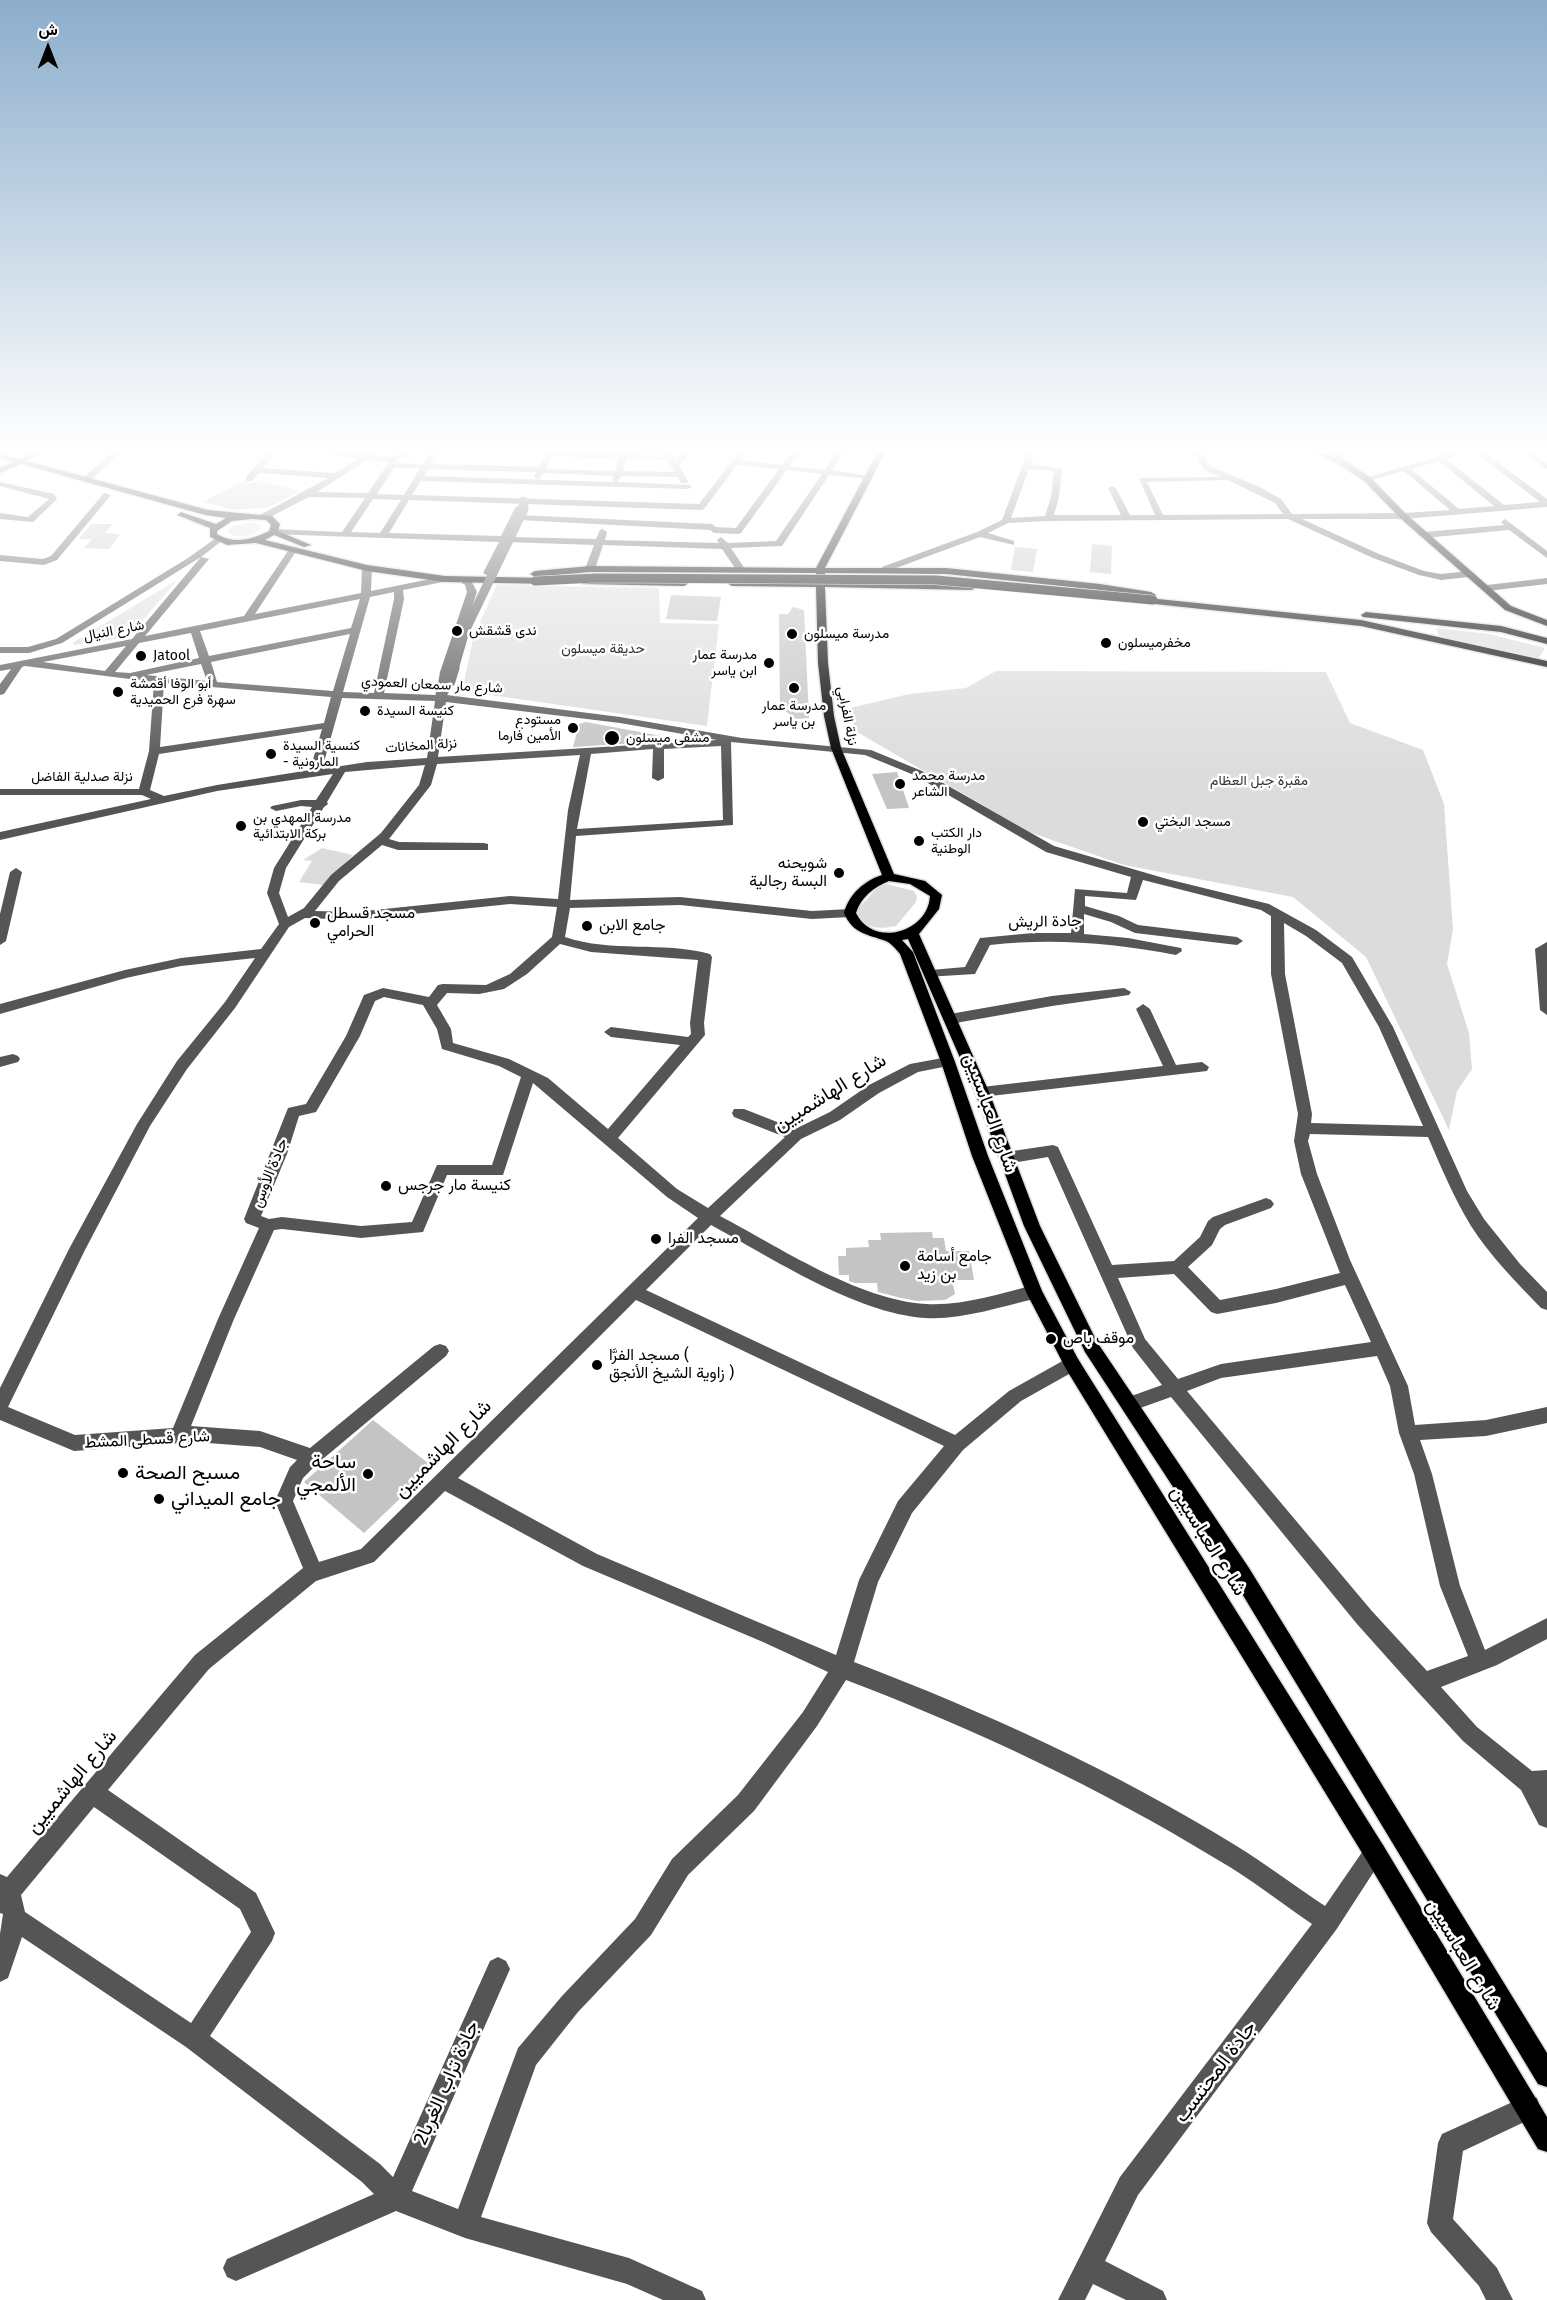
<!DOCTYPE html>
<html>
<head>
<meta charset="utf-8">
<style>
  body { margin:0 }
  #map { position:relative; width:1547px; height:2300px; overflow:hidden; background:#fff; font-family:"Fira Sans",Vazirmatn,sans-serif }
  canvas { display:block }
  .north { position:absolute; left:18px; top:18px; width:60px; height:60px; -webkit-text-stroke:4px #fff; paint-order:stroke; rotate:0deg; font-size:16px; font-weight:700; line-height:24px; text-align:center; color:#000 }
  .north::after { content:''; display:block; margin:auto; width:21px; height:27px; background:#000; clip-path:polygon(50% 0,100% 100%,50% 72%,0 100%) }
</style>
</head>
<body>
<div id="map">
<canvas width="1547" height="2300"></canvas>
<div class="north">ش</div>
</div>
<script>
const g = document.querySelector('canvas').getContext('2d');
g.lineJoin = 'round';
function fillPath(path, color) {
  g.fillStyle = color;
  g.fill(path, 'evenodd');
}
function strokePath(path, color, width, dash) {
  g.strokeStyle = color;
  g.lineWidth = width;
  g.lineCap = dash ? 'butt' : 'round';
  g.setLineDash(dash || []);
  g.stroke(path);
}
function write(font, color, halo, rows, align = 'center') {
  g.font = font + ' "Fira Sans",Vazirmatn,sans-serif';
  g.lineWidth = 5;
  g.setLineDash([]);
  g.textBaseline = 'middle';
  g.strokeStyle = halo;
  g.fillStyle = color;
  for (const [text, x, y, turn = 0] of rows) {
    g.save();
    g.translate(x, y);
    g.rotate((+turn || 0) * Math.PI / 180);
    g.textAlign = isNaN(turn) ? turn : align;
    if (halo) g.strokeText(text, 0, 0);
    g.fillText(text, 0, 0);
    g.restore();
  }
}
fillPath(new Path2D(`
  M252,522l9,5c-7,11 -24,12 -34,5l5,-6z
  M177,580l-48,57 -56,8 1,-3z
  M497,585l162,3 1,35 59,1 -12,102 -245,-35 12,-56z
  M1436,628l53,6 56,14 -6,10 -100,-22z
  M996,671l330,1 24,51 73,27 21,54 9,125 -6,35 22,69 3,36 -15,22 -8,39 -83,-173 -73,-60 -169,-32 -95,-33 -172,-100 -11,-23 63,-15 57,-6z
  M322,848l31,7 -30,30 -24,-3 13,-21 -9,-1z
  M887,884l27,7 3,5 -1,6 -20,24c-20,4 -30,2 -41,-14l24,-26z`), '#dcdcdc');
fillPath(new Path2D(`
  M256,480l43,11 -29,16 -35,3 -33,-8 42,-21 8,2z
  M91,524h22l-8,9 15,1 -11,15 -25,-1 8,-9h-13z
  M1092,544l20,2 -1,28 -21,-2z
  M1015,547l22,2 -4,23 -22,-2z
  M671,595l50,2 -4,24 -51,-2z
  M793,607l11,3 5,108 -13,1 -12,-9h-4l-1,-96h9z
  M586,722l81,15v4l-94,6 6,-23z
  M897,772l12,36 -22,1 -15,-35z
  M932,1232l1,6h11l2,13h23l5,29h-22l3,14 -10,6 -27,1 -17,-3 -23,-6 -1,-9h-22l-6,-2v-6h-10l-1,-19h8v-8l23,-1 -1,-7h13l-1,-7z
  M373,1420l60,47 -69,66 -60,-51z`), '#c4c4c4');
const major = new Path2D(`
  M31,453h11l-15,8 181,49 64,6 8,8 -2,7 33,14 -7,2 -30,-12 -9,5 102,25 78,11 104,2 5,3 -5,3 -104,-2 -78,-11 -111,-28 -29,2 -17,-8v-9l-33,-13 4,-3 35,12 10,-6 -21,-3 -184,-51 -21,9v-5l13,-6 -13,-4v-4l19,5zM252,519l14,1 5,5 -2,6c-16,8 -35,14 -52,3v-3l15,-10z
  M877,453h8l-60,115h121l154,16 51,8 5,3 -5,3 -51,-8 -154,-16 -121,-1v9l147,2 5,3 -5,3 -147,-3 3,76 6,53 7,32 53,126 31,7 17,14 -3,14 -20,25 70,158 51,134 57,116 152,226 298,485v34l-9,-3 -303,-502 -150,-230 -61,-126 -49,-134 -67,-153 -6,1 11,12 42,110 33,94 54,135 36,68 305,486 164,272v35l-9,-3 -171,-288 -301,-492 -40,-77 -54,-136 -31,-94 -41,-108c-4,-5 -9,-11 -14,-13 -19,-7 -33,-7 -42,-28 5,-19 20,-32 38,-38l-51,-127 -7,-32 -6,-53 -2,-76 -84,-1 -5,-3 5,-3 84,2v-9l-226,-1 -55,5 -5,-3 5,-3 55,-5 226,2zM889,881l21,3 20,12c-2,37 -57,52 -74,17 5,-16 18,-26 33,-32z
  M1314,453h12l17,6 27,18 36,37 105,92 36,14v6l-42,-16 -105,-92 -36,-37 -27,-18z
  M585,579l99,1 5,3 -5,3 -102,-2v-4z
  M1139,597l222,23 186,41v6l-186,-41 -225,-24v-4z
  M1366,612l135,14 46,12v6l-46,-12 -138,-15 -2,-2z`);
strokePath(major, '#dbdbdb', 3);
fillPath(new Path2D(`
  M111,453h9l-30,28h-6v-4z
  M267,453h8l-12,15 72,5 23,-14 -33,-6h51l-3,3c15,2 25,-3 40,-3l-17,7 1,3 26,1 7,-11h8l-7,11 108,3 7,-14 118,2 -1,-2h8l4,7 7,-7h8l-11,13 9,15 -1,2h-6l-3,-6 -57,-1 -4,6 74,3 1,2 -4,2 -267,-8 -9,14 287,9 39,-51h8l-5,7 41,5 9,-12h8l-9,13 35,4 11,-17h8l-12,17 42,7 -4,2 -41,-4 -47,71 -51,2 14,21 -2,2h-6l-15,-22 -119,-4 -8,24 -5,3 -5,-3 9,-24 -87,-3 -14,31 -5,3 -5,-3 16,-31 -229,-8 -1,-2 4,-3 69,3 23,-34 -56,-1 -43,22h-6v-4l68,-37 -69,-5 -7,8h-6v-4zM552,456l66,3 -3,12 -69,-2zM626,459l41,1 8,12 -52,-1zM367,460l22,2 -21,31 -51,-1zM737,465l42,4 -43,59 -20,-1 -4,-3 -192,-9 3,-7 -4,-3 -4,3 -14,28 -112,-3 20,-33 292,10 3,-1zM394,468h26l-16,27 -27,-1zM428,469l108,3 -2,5 4,2 6,-6 69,3 -1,4 2,2 -190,-6zM787,470l35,4 -46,67 -48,2 -7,-6 -4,3 2,3 -114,-3 2,-8 -4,-3 -3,1 -4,9 -86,-2 8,-17 192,10 4,3 24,1 3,-1zM373,499l28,1 -21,33 -29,-1z
  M1027,453h8l-4,11 31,5 -3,28 -5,18h67l-13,-27 4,-2 4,2 14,27h25l-16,-37 81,-1 -16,-7 -10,-17h8l8,13 50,21 21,12 11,15 111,-1 47,-3 -46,-39 -37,10 -4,-2 86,-26h13l-16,6 58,46 36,-3 -64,-49h9l62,46v8l-144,12h-101l77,35 45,17 17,3 27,-3 5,3 -5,3 -27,3 -22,-5 -46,-17 -85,-39 -239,2 -41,2 -20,10 26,8v4l-34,-8 -92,34h-6v-4l95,-35 25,-12zM1439,461l55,45 -35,3 -48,-40zM1029,469l25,2 -3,26 -6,19 -34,2zM1228,480l47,23 8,11 -120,1 -16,-33z
  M1332,453l12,2 -1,8h-6v-5z
  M1524,453h9l14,10v6z
  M0,482l54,12 3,5 -24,23 -33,-3v-6l28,4 21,-18 -49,-13z
  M104,493l7,2 -54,65 -13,5 -44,-4v-6l43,4 8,-3z
  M1505,519l42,32v7l-38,-28 -85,8 -4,-3 4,-3 80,-7 -3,-3z
  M216,538l7,2 -22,17 8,2 -64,77 99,-20 46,-68 3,-1 4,3 -42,64 106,-21 1,-25 5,-3 5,3 -1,23 74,-15 5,3 -2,2 -45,9 1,9 -20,94 52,2 4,-23 27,-80 -2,-7 -7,-5 5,-3 9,5 5,10 -27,80 -3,23 173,22 122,21 129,12 51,21 132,75 113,33 102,25 47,26 36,27 41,70 74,164 17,28 36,45 27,28v18l-6,-2c-25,-26 -51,-52 -70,-82 -17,-28 -30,-59 -43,-89l-118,-3 -2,7 9,33 33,86 58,126 7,39 71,-5 61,-13v16l-61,13 -66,4 12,34 28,112 25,64 62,-32v21l-50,26 -56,22 36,40 55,44 15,-1v58l-8,-3 -18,-35 -58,-49 -47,-51 -59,-66 -186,-227 -42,15 -6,-3 -3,-5 3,-5 39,-14 -29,-37 -85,-191 -42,7 -5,-2 -3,-4 3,-4 5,-2 47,-7 5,2 54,118 62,-4 26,-24 8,-16 5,-4 53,-19 5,2 3,4 -3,4 -46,17 -5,4 -8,16 -24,22 32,33 56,-11 64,-16 -39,-99 -7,-33 4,-27 -27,-140v-58l-10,-6 -118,-30 -7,20 -51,-4v10l34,10 19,9 99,12 6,4 -6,4 -102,-12 -24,-11 -27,-8v20l44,4 53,10 1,3 -6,4c-62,-12 -123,-17 -186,-10l-15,29 -49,3 -2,-3 2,-3 5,-1 34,-3 15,-29 53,-5h38l4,-44 52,4 4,-16 -85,-25 -132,-77 -49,-20 -134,-13 2,83 -157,11 -6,64 110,-3 132,14 38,-2 6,4 -6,4 -38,2 -132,-14 -110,3 -5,29c47,16 97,4 145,17l2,3 -8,66 1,12 -87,103 59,51 31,19 77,-71 -51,-20 -2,-4 2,-4h10l51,20 35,-17 39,-27 41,-21 38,-7 5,2 2,3 -2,3 -35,7 -39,21 -39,27 -39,19 -81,77c59,31 138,84 206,88 36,2 73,-10 108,-19l6,2 2,5 -2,5 -6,2c-35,8 -72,21 -109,19 -70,-5 -153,-60 -214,-93l-65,65 309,145 54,-44 57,-32 6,-2 6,2 3,5 -3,5 -57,32 -58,49 -51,63 -34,69 -24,80c131,50 261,109 381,183 31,19 60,41 90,61l42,-61 8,-3 8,3 3,8 -50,77 -198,265 -33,66 58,30 4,9h-41l-33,-16 -8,16h-27l62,-123 192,-253c-31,-21 -61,-45 -94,-64 -118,-72 -243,-131 -372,-180l-29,46 -63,85 -66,64 -37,60 -73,77 -42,53 -55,152 148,41 73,33 4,9h-43l-36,-16 -162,-46 -69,-27 -160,70 -9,-4 -4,-9 4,-9 147,-65 -12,-12 -176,-135 -164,-110 -14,41 -8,4v-48l3,-20 -3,-1v-39l7,3 188,-222 108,-87 -28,-67 15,-34 7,-7 -37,-13 -65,-5 -121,9 -74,-31v-32l69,-139 68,-125 40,-63 48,-59 30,-44 -74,8 -55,12 -126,36v-10l125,-34 56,-12 80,-9 18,-25 -12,-31 7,-25 38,-61 -11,-1 -25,5 -6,-3 2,-2 29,-6h15l17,-26 -116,17 -217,49v-8l151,-33 -9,-4h-142v-6h139l10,-38 5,-69 -129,-16 -3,1 -18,27 -4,1v-11l11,-15 -11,2v-6l132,-26 69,-82 -139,86 -33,10h-29v-6h28l28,-8 132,-81zM394,592v7l-20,94 -31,-1 27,-95zM360,599l-9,29 -142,28 -9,-25zM191,633l8,25 -69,15 -15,-1 24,-29zM350,634l-17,57 -116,-9 -6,-20zM126,646l-21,25 -62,-9zM201,664l6,17 -61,-6zM164,683l167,14 -7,26 -164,24zM342,698l93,3 -8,57 -60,4 -45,7zM446,702l174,21 97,17 -279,17zM322,729l-12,41 -93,15 -53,11 -14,-6 9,-36zM721,746l2,74 -146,9 14,-75 62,-5 -1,29 6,3 6,-3v-29zM580,755l-12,55 -10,89 -48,-3 -155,16 -40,-1 24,-30 43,-36 16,5h90v-6l-4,-1 -85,-1 -10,-3 42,-54 6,-21zM425,765l-6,20 -38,48 -50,42 -27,33 -16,9 -9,-24 7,-25 38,-61 4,-3 -1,-2 18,-30zM510,904l47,3 -5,30 -42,37 -24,11 -43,-1 -5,1 -9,12 -46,-9 -19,7 -18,41 -40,68 -18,4 -44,111 2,4 13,5 -41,91 -45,109 -98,7 -67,-28 77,-157 65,-124 37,-57 48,-61 54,-81 16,-9 50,2zM1284,923l22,13 36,27 37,64 44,99 -112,-3 1,-9 -27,-140zM560,944l31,8 107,8 -8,63 1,11 -3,3 -77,-10 -7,5 7,5 69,8 -72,84 -60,-51 -39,-19 -56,-16 -2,-14 -14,-24 10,-12 32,1 25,-5 23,-15zM384,997l39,8 14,24 5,20 57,17 22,11 -29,88h-55l-25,57 -51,4 -79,-9 -13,2 -8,-3 26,-62 12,-38 17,-4 44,-76 15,-35zM533,1083l134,114 31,21 -337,331 -42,13 -26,-61 10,-23 15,-15 128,-107 3,-5 -3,-5 -6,-2 -6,2 -124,102 -50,-17 -69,-5 43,-107 40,-89 8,-1 79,9 62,-6 24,-57h56zM1174,1274l37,38 6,2 59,-11 69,-18 26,57 -150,22 -43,15 -33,-40 -27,-61zM636,1300l308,146 -46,55 -39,79 -23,75 -239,-101 -139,-76zM1377,1356l13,30 9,47 15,41 26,112 28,70 -41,15 -56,-61 -184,-219 34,-13zM445,1491l138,75 180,76 65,30 -25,40 -65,83 -66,64 -37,60 -73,77 -44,52 -60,161 -46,-18 98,-222 -4,-8 -8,-4 -8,4 -97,216 -13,-13 -170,-128 62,-95 3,-8 -19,-40 -148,-103 101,-121 107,-88 58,-19zM94,1807l146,102 11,23 -60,91 -166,-111 -4,-17z
  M1547,578v6l-60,7 -5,-3 5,-3z
  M16,868l6,4 -16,69 -6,4v-31l10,-42z
  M1547,942v73l-7,-5 -5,-61z
  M1124,988l7,4 -2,3 -77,11 -102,18 -7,-5 7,-5 102,-18z
  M1143,1004l7,5 26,56 26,-3 7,5 -2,4 -225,26 -7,-5 7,-5 181,-21 -27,-57z
  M13,1054l5,2 2,3 -2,3 -18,5v-10z
  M1528,2095l9,3 3,9 -3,9 -74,35 -10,68 44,49 16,32h-27l-7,-14 -48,-54 -4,-9 11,-80 4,-9z`), '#555');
fillPath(major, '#000');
const majorBridge = new Path2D(`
  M535,581l61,-3 340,2 217,20`);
strokePath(majorBridge, '#dbdbdb', 10, []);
strokePath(new Path2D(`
  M454,669l11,-38 59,-122 -1,-8`), '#555', 9);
strokePath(new Path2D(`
  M441,694l9,-13 4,-13`), '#555', 11);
strokePath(majorBridge, '#000', 9);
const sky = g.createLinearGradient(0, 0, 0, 775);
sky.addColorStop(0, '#8cadcc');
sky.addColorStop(0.58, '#fff');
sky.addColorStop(1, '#ffffff00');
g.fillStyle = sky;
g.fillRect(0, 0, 1547, 775);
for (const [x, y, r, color] of [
  [457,631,6,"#000"],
  [792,634,6,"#000"],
  [1106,643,6,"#000"],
  [141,656,6,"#000"],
  [769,663,6,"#000"],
  [794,688,6,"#000"],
  [118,692,6,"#000"],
  [365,711,6,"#000"],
  [573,728,6,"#000"],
  [612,738,8,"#000"],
  [271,754,6,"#000"],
  [900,784,6,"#000"],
  [1143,822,6,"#000"],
  [241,826,6,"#000"],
  [919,841,6,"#000"],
  [839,873,6,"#000"],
  [315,923,6,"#000"],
  [587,926,6,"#000"],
  [386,1186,6,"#000"],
  [656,1239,6,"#000"],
  [905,1266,6,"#000"],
  [1051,1339,6,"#000"],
  [597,1365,6,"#000"],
  [123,1473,6,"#000"],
  [368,1474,6,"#000"],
  [159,1499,6,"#000"]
]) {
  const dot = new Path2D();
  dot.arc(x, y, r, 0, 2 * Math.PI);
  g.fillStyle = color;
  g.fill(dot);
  strokePath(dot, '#fff', 2);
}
write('14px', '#000', '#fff', [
  ["شارع النيال",114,631,-11],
  ["شارع مار سمعان العمودي",432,685,3],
  ["نزلة الفرابي",847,716,79],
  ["نزلة المخانات",421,746,-4],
  ["نزلة صدلية الفاضل",82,777]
]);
write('14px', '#000', '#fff', [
  ["ندى قشقش",469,631],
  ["مدرسة ميسلون",804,634],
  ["مخفرميسلون",1118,643],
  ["مدرسة عمار",757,655,"right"],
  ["ابن ياسر",757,671,"right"],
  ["Jatool",153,656],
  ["أبو الوفا أقمشة",130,684],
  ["سهرة فرع الحميدية",130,700],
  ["مدرسة عمار",794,706,"center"],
  ["بن ياسر",794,722,"center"],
  ["كنيسة السيدة",377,711],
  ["مستودع",561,720,"right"],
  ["الأمين فارما",561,736,"right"],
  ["مشفى ميسلون",626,738],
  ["كنسية السيدة",283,746],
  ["- المارونية",283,762],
  ["مدرسة محمد",912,776],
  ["الشاعر",912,792],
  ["مدرسة المهدي بن",253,818],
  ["بركة الابتدائية",253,834],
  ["مسجد البختي",1155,822],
  ["دار الكتب",931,833],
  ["الوطنية",931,849]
], 'left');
write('14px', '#333', '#fff', [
  ["حديقة ميسلون",603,649],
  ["مقبرة جبل العظام",1259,781]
]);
write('16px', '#000', '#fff', [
  ["شويحنه",827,864,"right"],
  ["البسة رجالية",827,882,"right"],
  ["مسجد قسطل",327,914],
  ["الحرامي",327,932],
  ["جامع الابن",599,926],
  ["كنيسة مار جرجس",398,1186],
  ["مسجد الفرا",668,1239],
  ["جامع أسامة",917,1257],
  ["بن زيد",917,1275],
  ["موقف باص",1063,1339],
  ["مسجد الفرَّا (",609,1356],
  ["زاوية الشيخ الأنجق )",609,1374]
], 'left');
write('16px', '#000', '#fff', [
  ["جادة الريش",1045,922,-1],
  ["جادة الأوس",270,1173,-68],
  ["شارع قسطى المشط",147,1440,-3]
]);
write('20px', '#000', '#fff', [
  ["شارع الهاشميين",830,1093,-32],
  ["شارع العباسيين",990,1113,70],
  ["شارع الهاشميين",443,1449,-45],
  ["شارع العباسيين",1208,1541,58],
  ["شارع الهاشميين",72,1782,-50],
  ["شارع العباسيين",1463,1955,59],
  ["جادة المحتسب",1216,2072,-53],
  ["جادة تراب الغربا2",447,2083,-66]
]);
write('20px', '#000', '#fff', [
  ["ساحة",356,1462,"right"],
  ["الألمجي",356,1485,"right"],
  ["مسبح الصحة",135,1473],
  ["جامع الميداني",171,1499]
], 'left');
</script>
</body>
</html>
